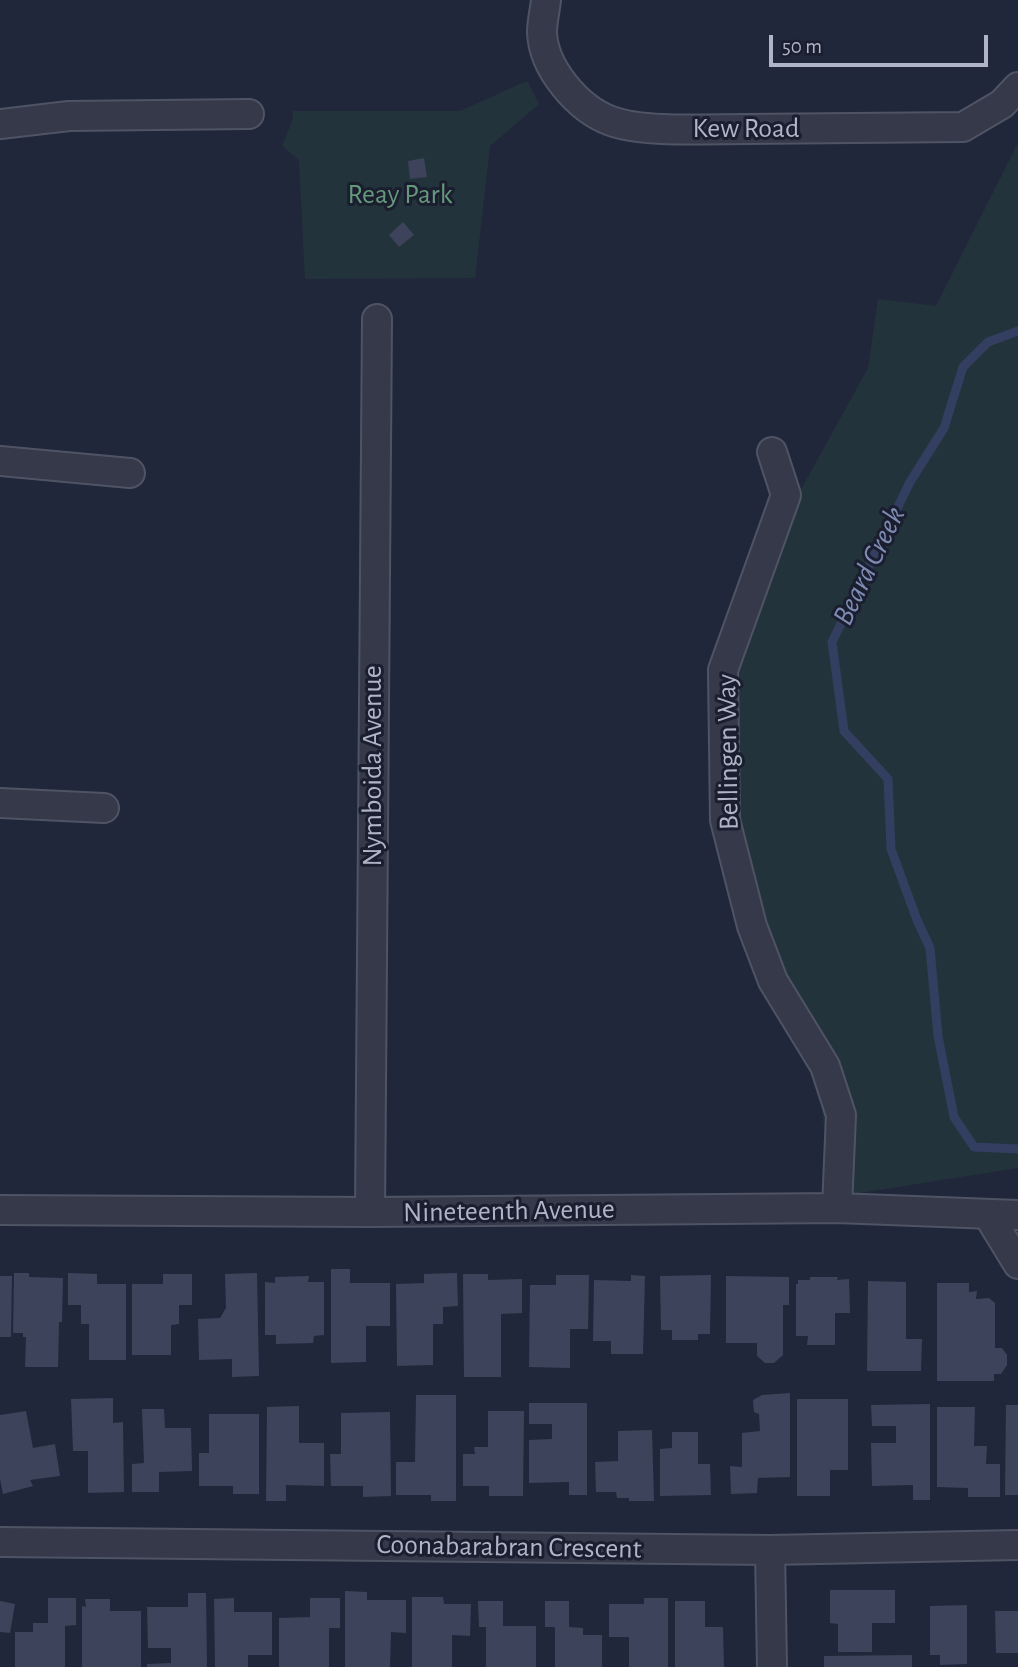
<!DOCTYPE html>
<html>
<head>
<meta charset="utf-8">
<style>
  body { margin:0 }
  #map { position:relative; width:1018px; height:1667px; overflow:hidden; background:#21273a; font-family:"Alegreya Sans",sans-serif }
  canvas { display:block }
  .scale { position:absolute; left:769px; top:35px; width:219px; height:32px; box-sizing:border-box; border:4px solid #afb4c6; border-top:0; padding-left:9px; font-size:21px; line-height:24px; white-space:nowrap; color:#afb4c6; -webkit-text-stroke:5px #1a1e2f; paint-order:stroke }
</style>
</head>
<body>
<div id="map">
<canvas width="1018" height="1667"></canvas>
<div class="scale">50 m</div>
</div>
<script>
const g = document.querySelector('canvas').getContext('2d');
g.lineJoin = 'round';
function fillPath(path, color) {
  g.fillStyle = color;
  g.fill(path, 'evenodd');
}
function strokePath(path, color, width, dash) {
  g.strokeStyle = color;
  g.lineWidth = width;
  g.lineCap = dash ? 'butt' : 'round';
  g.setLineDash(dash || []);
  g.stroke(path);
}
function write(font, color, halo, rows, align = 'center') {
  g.font = font + ' "Alegreya Sans",sans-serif';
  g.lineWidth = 6;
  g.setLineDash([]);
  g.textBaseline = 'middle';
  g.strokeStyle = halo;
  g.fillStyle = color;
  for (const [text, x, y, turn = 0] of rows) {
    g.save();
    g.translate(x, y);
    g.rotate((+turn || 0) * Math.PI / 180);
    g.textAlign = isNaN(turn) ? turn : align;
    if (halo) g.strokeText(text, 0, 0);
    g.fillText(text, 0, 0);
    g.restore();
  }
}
fillPath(new Path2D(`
  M527,81l12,23 -49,42 -15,132 -170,1 -6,-119 -17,-14 10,-24 1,-11h167z
  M1018,143v1025l-165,26 -28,-57 -5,-47 -73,-150 -26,-240 55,-165 92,-167 10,-69 58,7z`), '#23333b');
strokePath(new Path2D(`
  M1018,331l-30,11 -25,25 -19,61 -34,54 -78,160 12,89 44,48 3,70 26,71 13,28 8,88 16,81 20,30 44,2`), '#343e61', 9);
fillPath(new Path2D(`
  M424,158l3,19 -17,2 -2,-18z
  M403,222l11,13 -15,12 -10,-12z
  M331,1269h19v14h40v43h-24v36l-35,1z
  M14,1273h15v4l34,1 -1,44h-3l-1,45h-33l1,-30h-3v-4h-10z
  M68,1273l29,1v10h29v76h-37v-36h-8v-19h-13z
  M257,1273l2,103 -27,1v-18l-33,1 -1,-41 22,-1 6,-10 -1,-34z
  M457,1273l1,33 -15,1v17h-10v41l-36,1 -1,-82 28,-1v-9z
  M163,1274h29v31h-13v19l-8,1v30h-39v-71h31z
  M463,1274h25v6l34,-1v34l-21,1v63h-37z
  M556,1275h33l-1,54h-18v39l-41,-1 1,-82h26z
  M631,1275l14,1 -2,78h-32v-13h-18l1,-61 37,1z
  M711,1275l-1,59h-12v6h-26v-10h-11l-1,-54z
  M0,1276h12l-1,61h-11z
  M309,1276l-1,6h16v53l-10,1 -1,7 -37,1v-9h-11v-53l10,1v-6z
  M726,1276l63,1v28h-6v50l-9,8h-9l-8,-7v-13h-31z
  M810,1277h28l-1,3 12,-1 1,34h-15v32h-28l1,-9h-12v-52h2v-4h12z
  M868,1281l38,1v57h16l-1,32h-54z
  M937,1283h32v9l8,-1 -1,8 13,-1 6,5v45h7l5,7v10l-6,9h-7v7h-57z
  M790,1393v84l-32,1 -1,15 -26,1 -1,-28 12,1v-34l18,-2 -1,-17 -5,-2 -1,-12 9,-5z
  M416,1395h40v106h-25v-6h-35v-33h19z
  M113,1398v25l10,-1 1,70 -36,1v-42h-15l-2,-52z
  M797,1399h51v71h-18v26h-33z
  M529,1403h58v92h-18v-13l-40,1v-43l23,-1v-15h-23z
  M930,1404v96h-17v-15l-41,1 -1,-43h25v-17h-24l-1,-21z
  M1006,1405h12v90h-13z
  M299,1406v37h25v43l-38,-1v16h-20l1,-94z
  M937,1407h38l-1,39h13l-1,18h14v33h-32v-9l-31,-1z
  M142,1409h22l1,19h26l1,43 -33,1v20h-27v-28l12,-1z
  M26,1411l7,37 22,-4 5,32 -30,4 3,6 -30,8 -3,-15v-64z
  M488,1411h36l-1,85h-34v-10h-26v-32h12l-1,-7h14z
  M390,1412l1,84 -28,1v-11h-32l-1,-32h11v-41z
  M209,1414h50v80h-26v-8h-34v-33h10z
  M652,1430l2,71h-25v-3h-12l-1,-6h-20l-1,-30 23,-1v-30z
  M672,1432h26v32h12l1,31 -51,1v-47l12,-1z
  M830,1590h65v33h-23v29h-34v-28l-8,-1z
  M345,1591l22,1v8h39v33l-15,-1 -1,35h-45z
  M188,1593h18l1,74h-60v-3l24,-1v-15h-23l-1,-41h41z
  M412,1597h31l1,7h27l-1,32 -18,-1v32h-40z
  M48,1598h28v27l-11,1v41h-50v-35h18v-9h15z
  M234,1598v14h38v43h-24v12h-33l-1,-68z
  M310,1598h30v30h-11v39h-50v-49l31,-1z
  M644,1598h24v69h-39v-30h-20v-33h35z
  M85,1599h25v12h31v56h-59v-61l4,1z
  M0,1601l15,3 -5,29 -10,-1z
  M478,1601h25v25h33v41h-50v-40h-7z
  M545,1601h24v26l14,1v7h19v32h-47v-40h-10z
  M675,1601h30v26h18l1,40h-49z
  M967,1605v59l-27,1v-10h-10v-49z
  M995,1611h23v42h-22z
  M912,1655v12h-88v-11z`), '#3d435a');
const minor = new Path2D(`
  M546,0c-1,10 -4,22 -4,32 1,36 36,77 69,89 33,12 96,8 133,8 73,-1 146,-1 219,-2l39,-23 16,-17
  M0,124l69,-8 180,-2
  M772,452l14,43 -63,175 2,150 27,106 21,55 52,85 16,49 -4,93
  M0,461l130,12
  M0,803l104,5
  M0,1210l370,2 467,-4 181,7
  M370,1212l7,-893
  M988,1215l30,49
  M0,1542l770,8 248,-5
  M770,1550l2,117`);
strokePath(minor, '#4f5465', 32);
strokePath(minor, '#35394a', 28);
write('28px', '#afb4c6', '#1a1e2f', [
  ["Kew Road",746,129],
  ["Bellingen Way",728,752,-91],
  ["Nymboida Avenue",373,766,-90],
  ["Nineteenth Avenue",509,1211,-1],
  ["Coonabarabran Crescent",509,1547,1]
]);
write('28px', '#66987b', '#1a1e2f', [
  ["Reay Park",400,195]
]);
write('italic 30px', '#7e8bb3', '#1a1e2f', [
  ["Beard Creek",869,566,-64]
]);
</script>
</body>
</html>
